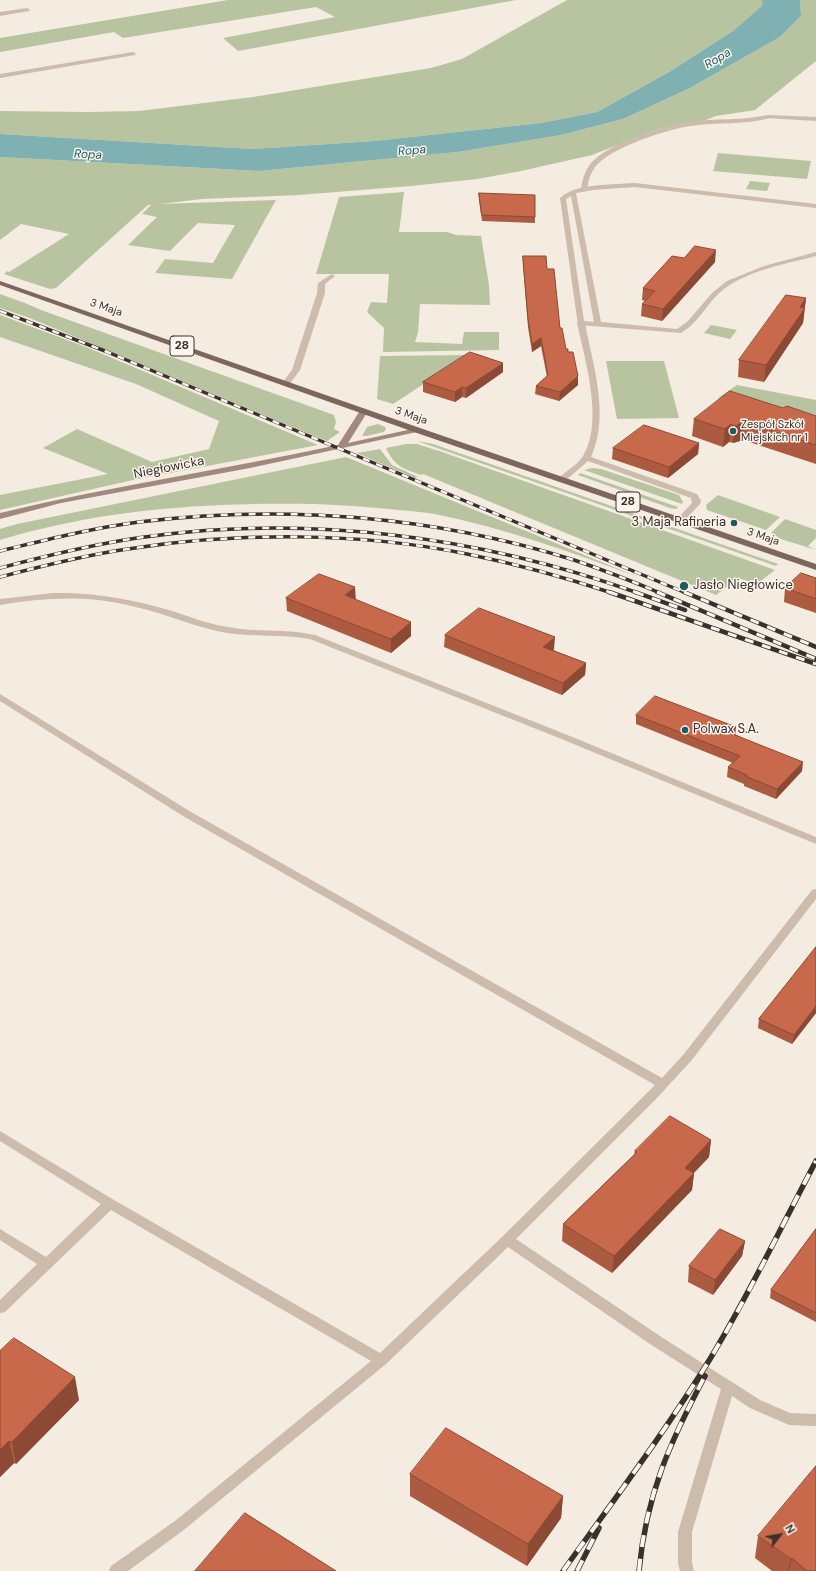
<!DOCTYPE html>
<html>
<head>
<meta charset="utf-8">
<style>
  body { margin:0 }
  #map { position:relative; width:816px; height:1571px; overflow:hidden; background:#f4ebe1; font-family:"DM Sans",sans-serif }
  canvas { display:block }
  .north { position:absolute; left:760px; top:1515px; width:40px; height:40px; -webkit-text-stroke:3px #fbf5ee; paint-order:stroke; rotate:59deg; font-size:11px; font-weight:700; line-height:16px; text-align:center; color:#3b302b }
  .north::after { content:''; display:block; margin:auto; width:14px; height:18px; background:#3b302b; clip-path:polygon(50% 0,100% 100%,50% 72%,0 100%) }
</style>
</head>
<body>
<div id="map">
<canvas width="816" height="1571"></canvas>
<div class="north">N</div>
</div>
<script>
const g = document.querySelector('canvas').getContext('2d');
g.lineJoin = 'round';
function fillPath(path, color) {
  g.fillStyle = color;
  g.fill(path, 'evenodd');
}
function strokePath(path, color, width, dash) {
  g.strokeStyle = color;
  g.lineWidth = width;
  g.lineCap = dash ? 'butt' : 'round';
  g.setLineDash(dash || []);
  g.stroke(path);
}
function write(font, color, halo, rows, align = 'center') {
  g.font = font + ' "DM Sans",sans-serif';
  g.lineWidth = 3;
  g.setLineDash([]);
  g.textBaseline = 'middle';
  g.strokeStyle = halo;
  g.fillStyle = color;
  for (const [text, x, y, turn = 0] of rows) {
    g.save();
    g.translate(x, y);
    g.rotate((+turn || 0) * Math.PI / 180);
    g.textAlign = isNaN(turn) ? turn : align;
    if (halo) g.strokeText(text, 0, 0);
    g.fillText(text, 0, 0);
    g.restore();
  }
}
fillPath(new Path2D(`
  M228,0h288l-278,51 -15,-13 112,-21 -19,-10 -193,31 -9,-6 -114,20v-14z
  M567,0h195l2,5 -31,26 -64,41 -72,40 -56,11 -167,18 -121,8 -253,-15v-23l87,1 52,-1 114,-14 178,-29 31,-9z
  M800,0h16v61l-61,49 -39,6 -15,6 -16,1 -29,7 -64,25 -71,16 -44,8 -66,7 -112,9 -97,4 -42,5 116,-4 -44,79 -77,-6 10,-14 48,4 22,-38 -37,-2 -28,28 -42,-6 29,-28 -15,-3 9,-9h-3l-92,83 -6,1 -46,-15 3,-3 2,1 60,-38 -48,-10 -21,16v-83l259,14 199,-19 103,-17 62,-16 67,-31 90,-51 21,-21z
  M718,153l93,8 -4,18 -94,-8z
  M750,181l20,2 -3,8 -21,-2z
  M404,192l-5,40h48l9,3 25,1 8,49 1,20 -70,-1 -2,28 -3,10 47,2 2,-12h35v18l-116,2 1,-24 -17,-16 4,-10 16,1 2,-29h-73l23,-77z
  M0,294l25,9 16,7 293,105 2,7 -2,7 6,3 -13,9 -300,-124 -27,-9z
  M0,315l86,32 232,98 -185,35 -133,30v-15l108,-21 -65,-26 34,-19 75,33 57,-13 10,-28 -83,-37 -136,-47z
  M711,325l26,5 -7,9 -26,-6z
  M468,355l-75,49 -16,-5 3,-43z
  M606,361h58l15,57 -62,1z
  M737,385l79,15v25l-11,1 -87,-28z
  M378,424l7,3 1,2 -2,3 -18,4h-4l5,-9z
  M417,441l16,3 345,120 -2,2z
  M406,444h11l25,8 333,118 -18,14 -19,-6 -22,17 -293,-121 -2,1c-19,-7 -26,-8 -35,-27z
  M380,449l12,16 26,12 -3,1 -58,-25z
  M346,457l292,120c-67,-25 -134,-49 -203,-63 -12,-2 -24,-3 -36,-4 -29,-3 -56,-5 -85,-6 -105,-2 -213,5 -314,36v-11l17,-5z
  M592,468l9,1 78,26 4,7 -1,2 -98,-34z
  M580,473l98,34 -2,2 -6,-1 -92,-33z
  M718,495l62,22 -14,13 -59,-20 -1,-5z
  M785,519l31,11v8l-8,8 8,4 -35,-11 -10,-6z`), '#b8c4a0');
fillPath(new Path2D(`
  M762,0h38l1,16 -21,21 -90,51 -67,31 -62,16 -103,17 -199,19 -259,-14v-23l253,15 121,-8 167,-18 56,-11 72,-40 64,-41 30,-26z`), '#7fb0b2');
fillPath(new Path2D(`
  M27,8l3,2 -1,1 -29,5v-4z
  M133,52l3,2 -1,1 -135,23v-4z
  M768,115l2,1v2c-26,7 -52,4 -79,8 -23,3 -82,22 -96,41 -5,7 -7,15 -8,23l-3,2 -3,-2c1,-10 4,-20 11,-28 18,-19 71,-36 97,-40 27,-4 53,-1 79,-7z
  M332,274l3,2 -10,8v9l-25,77 -11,15h-6l-1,-2 10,-13 25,-77 1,-10z
  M578,321h3l4,2c8,43 25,92 6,134l106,37 4,7 -1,3 -17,18h-6l-1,-2 16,-17 -1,-5 -103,-37 -23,20h-3l-4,-2c7,-8 19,-13 25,-23 21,-34 2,-96 -6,-133z
  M53,593c40,-1 78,6 116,17 19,6 39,14 59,17 29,6 58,1 87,8l250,99 251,103v7l-257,-106 -249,-99c-28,-5 -55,-2 -83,-6 -30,-5 -60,-19 -91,-26 -45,-12 -90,-10 -136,-2v-6z
  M0,694l191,118 471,266 21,-23 129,-165 4,-1v10l-125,162 -35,38 -140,140 147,99 97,62 30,13 26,1v12l-27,-1 -39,-17 -18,-12 -40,136v31l2,8h-14l-2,-8v-31l43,-143 -68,-43 -145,-99 -122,117 -201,165 -57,42h-19l2,-5 64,-45 196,-160 -260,-151 -106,102 -5,1v-13l37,-36 -37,-24v-11l46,28 55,-53 -101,-63v-10l114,69 266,153 123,-117 152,-151 -472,-269 -183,-115z`), '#cdbbac');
fillPath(new Path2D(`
  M768,115l48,2v4l-50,-3v-2z
  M635,183l181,21v4l-181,-21 -42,3 -17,3 25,129 76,7 11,-8 25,-29 14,-11 37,-15 52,-14v4c-30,8 -67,14 -92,33 -17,13 -24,33 -43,44l-103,-8 -18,-127c15,-15 54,-13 75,-15zM571,196l23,126 -10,-1 -18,-122z`), '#cdbbac');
fillPath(new Path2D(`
  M361,409h3l4,2 -20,32 69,-15 4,2 -4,2 -167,36 -189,35 -61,16v-6c112,-27 226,-44 338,-68z`), '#a18a7d');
fillPath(new Path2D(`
  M0,281l420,147 396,136v6l-402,-138 -414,-147z`), '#7d675c');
const railFar2 = new Path2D(`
  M0,311l105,40 581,242
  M0,551c46,-11 92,-23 139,-29 146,-18 295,-6 435,38 29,10 58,21 86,33
  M0,568c45,-12 91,-23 137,-30 168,-25 342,-2 501,55
  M0,577c42,-11 85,-22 128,-28 108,-17 232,-17 339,5 49,10 97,23 145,39`);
const railFar1 = new Path2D(`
  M609,592l207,72
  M635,592l50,18
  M657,592l159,67
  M684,592l132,55`);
const rail = new Path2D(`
  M563,1571c50,-70 102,-139 147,-212 39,-64 71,-132 106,-198
  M577,1571l22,-43
  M639,1571c7,-76 31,-129 66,-195`);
strokePath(railFar2, '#3b302b', 3.5);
strokePath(railFar1, '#3b302b', 4.5);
strokePath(rail, '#3b302b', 5.5);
strokePath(railFar2, '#fbf5ee', 2.5, [7]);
strokePath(railFar1, '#fbf5ee', 3, [9]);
strokePath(rail, '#fbf5ee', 4, [12]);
fillPath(new Path2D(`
  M479,193l56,24v6l-53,-2 -3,-22z
  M523,256l24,13 13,59 6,21 2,3 10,24v9l-19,16 -24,-7 1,-8 11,-9 -6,-31 -9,6 -4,-25 -5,-63z
  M684,258l31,4 -53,59 -21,-5 1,-12 3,-3 -3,-1 1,-12z
  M806,298l-3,25 -39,59 -26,-5 1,-17z
  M503,372l-37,26 -4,-1 -7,5 -32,-10v-10z
  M783,408l33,8v48l-73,-24 -10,3 -4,-1 -6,5 -31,-11 2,-17z
  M699,443l-1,11 -30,24 -56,-19 1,-11z
  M816,578v35l-32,-11 1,-14z
  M286,598l70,2 55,22v14l-20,17 -104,-42z
  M445,635l109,14 -1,1 33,13 -1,12 -23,20 -118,-48z
  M636,715l99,19 67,37 -26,28 -32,-13v-2l-17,-7 1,-10 5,-4 -97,-39z
  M816,947v66l-24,31 -34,-16 1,-9z
  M711,1140l-2,17 -15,16 -2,17 -80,83 -50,-32 1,-17 71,-69 1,-4z
  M816,1229v93l-46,-24 1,-8z
  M745,1241l-3,15 -29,39 -25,-13 1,-16z
  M0,1351l79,49 -63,64 -2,-1 -14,14z
  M410,1474l153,22 -2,22 -34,48 -117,-70z
  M758,1536l58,35h-44l-17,-13z`), '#ac5a40');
fillPath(new Path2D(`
  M716,250l-1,12 -53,59 1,-12z
  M806,298l-3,25 -39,59 2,-17 34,-58z
  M541,338v8l-9,6v-8z
  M503,363v9l-37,26v-10z
  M578,376v9l-19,16 1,-9z
  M462,387v10l-7,5v-10z
  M745,422l-2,18 -10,3 2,-17z
  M731,424l-2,18 -6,5 2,-18z
  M699,443l-1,11 -30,24 1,-11z
  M355,587l1,14 -11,-6z
  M411,622v14l-20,17v-14z
  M555,637l-1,12 -11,9v-11z
  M586,663l-1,12 -23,20 1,-12z
  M736,727l-1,10 -5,-4z
  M803,762l-1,9 -26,28 1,-10z
  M816,1006v7l-24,31 2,-9z
  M711,1140l-2,17 -26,27 2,-16z
  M694,1173l-2,17 -80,83 2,-17z
  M745,1241l-3,15 -29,39 2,-15z
  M75,1377l4,23 -63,64 -4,-22z
  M9,1441l5,22 -14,14v-27z
  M563,1496l-2,22 -34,48 1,-22z
  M792,1558l-3,13h-1l3,-12z`), '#8c4a34');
const building = new Path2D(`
  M479,193l56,2v22l-53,-2z
  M695,246l21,4 -53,59 -21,-5 13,-13 -12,-3 29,-32 12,2z
  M523,256h23l1,13h7l6,59h2l4,21h2v3h5l5,24 -18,16 -24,-6 12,-11 -7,-37 -9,6 -4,-25z
  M786,295l20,3 -6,9 5,1 -39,57 -27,-5z
  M470,352l33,11 -37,25 -4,-1 -7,5 -32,-10z
  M730,391l53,17 4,-2 29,10v29l-71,-23 -10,4 -4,-2 -6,5 -31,-10z
  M644,425l55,18 -30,24 -56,-19z
  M801,573l15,5v21l-31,-11z
  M319,574l36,13 -10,8 66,27 -20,17 -105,-41z
  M479,608l76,29 -12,10 43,16 -23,20 -118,-48z
  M655,696l81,31 -6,6 73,29 -26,27 -32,-13 2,-1 -19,-8 12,-11 -104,-41z
  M816,947v59l-22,29 -35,-16z
  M670,1116l41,24 -26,28 9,5 -80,83 -51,-32 74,-72 -2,-1z
  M720,1229l25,12 -30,39 -26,-14z
  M816,1229v84l-45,-23z
  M14,1338l61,39 -63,65 -3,-1 -9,9v-99z
  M446,1428l117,68 -35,48 -118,-70z
  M816,1466v105h-9l-15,-13 -1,1 -33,-23z
  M245,1513l91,58h-141z`);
fillPath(building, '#c8694b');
strokePath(building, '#8c4a34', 1);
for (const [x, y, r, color] of [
  [733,431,4,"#1f5a5e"],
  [734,523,4,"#1f5a5e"],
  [684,586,5,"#1f5a5e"],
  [685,730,4,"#1f5a5e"]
]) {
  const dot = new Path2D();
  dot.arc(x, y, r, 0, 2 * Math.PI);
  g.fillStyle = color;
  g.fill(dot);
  strokePath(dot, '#fbf5ee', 1.5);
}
write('11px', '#3b302b', '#fbf5ee', [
  ["3 Maja",106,308,19],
  ["3 Maja",411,416,19],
  ["3 Maja",763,537,19]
]);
write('11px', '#3b302b', '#fbf5ee', [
  ["Zespół Szkół",741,425],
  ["Miejskich nr 1",741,438]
], 'left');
write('italic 12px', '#1f5a5e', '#fbf5ee', [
  ["Ropa",718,59,-31],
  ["Ropa",412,151,-5],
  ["Ropa",88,155,3]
]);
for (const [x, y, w] of [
  [182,346,24],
  [628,502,24]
]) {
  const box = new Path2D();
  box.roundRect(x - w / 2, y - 10, w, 20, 3);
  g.fillStyle = '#fbf5ee';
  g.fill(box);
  strokePath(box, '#3b302b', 1);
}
write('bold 12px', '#3b302b', null, [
  ["28",182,346],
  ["28",628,502]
]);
write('13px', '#3b302b', '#fbf5ee', [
  ["Niegłowicka",169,468,-11]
]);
write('13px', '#3b302b', '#fbf5ee', [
  ["3 Maja Rafineria",726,523,"right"],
  ["Jasło Niegłowice",693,586],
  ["Polwax S.A.",693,730]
], 'left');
</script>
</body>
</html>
